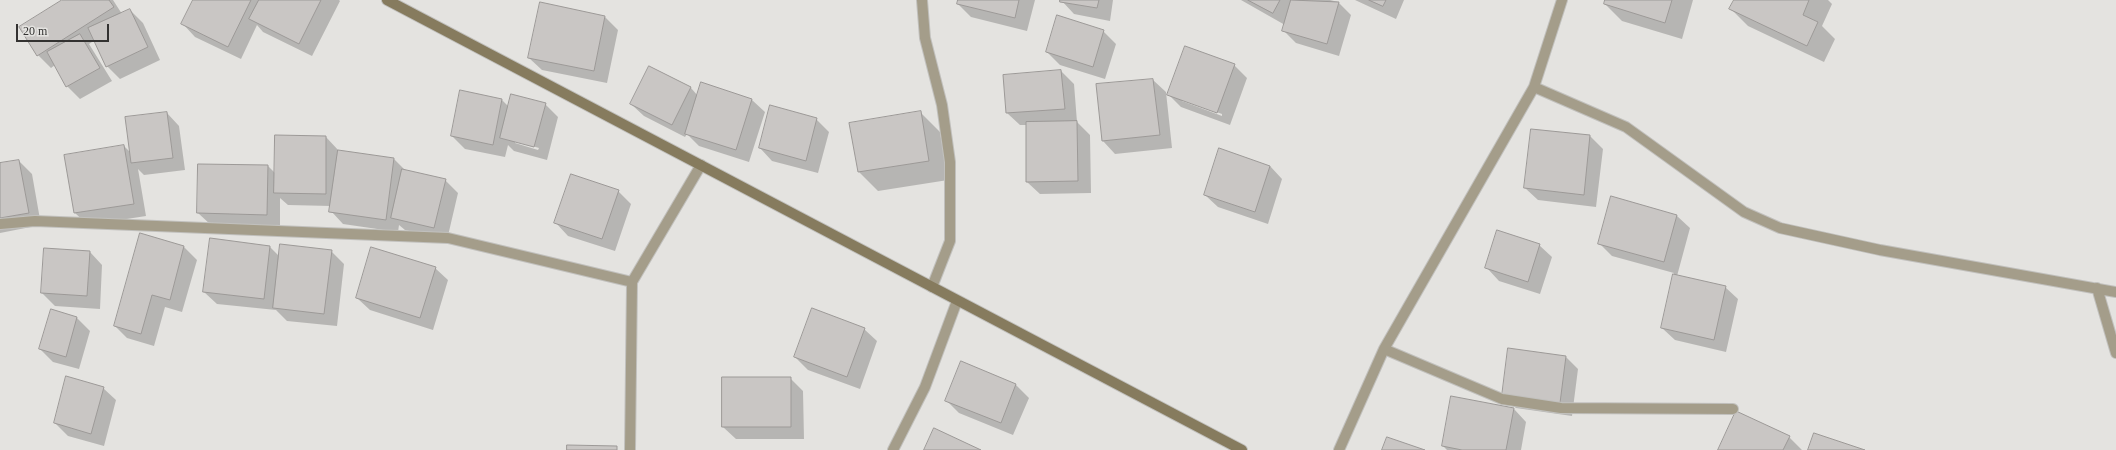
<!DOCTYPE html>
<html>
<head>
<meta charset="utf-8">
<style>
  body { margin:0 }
  #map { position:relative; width:2116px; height:450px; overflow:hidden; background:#e4e3e0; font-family:"Times New Roman",serif }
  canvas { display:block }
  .scale { position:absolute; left:16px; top:24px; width:93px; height:18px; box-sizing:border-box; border:2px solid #333231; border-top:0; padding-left:5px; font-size:12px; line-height:14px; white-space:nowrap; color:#333231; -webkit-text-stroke:3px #e4e3e0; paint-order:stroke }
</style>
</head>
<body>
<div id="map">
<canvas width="2116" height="450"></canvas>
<div class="scale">20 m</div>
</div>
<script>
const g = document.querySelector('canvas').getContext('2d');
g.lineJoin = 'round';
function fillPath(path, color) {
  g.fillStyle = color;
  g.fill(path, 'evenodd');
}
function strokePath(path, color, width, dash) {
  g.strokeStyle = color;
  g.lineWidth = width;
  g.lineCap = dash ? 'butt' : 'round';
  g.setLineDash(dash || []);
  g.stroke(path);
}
fillPath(new Path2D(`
  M63,0h50l9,14 8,-4 13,13 17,37 -40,19 -13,-13 -12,-26 -6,4 23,37 -32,18 -13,-13 -12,-21 -4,3 -13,-13z
  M194,0h145l1,1 -28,55 -49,-24 -6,-7 -16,34 -46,-22 -12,-13z
  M959,0h76l-8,31 -56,-14 -13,-13z
  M1061,0h52l-3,21 -36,-7z
  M1241,0h89l8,2 13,13 -12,41 -43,-13 -13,-13 2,-5z
  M1355,0h49l-8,19z
  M1606,0h87l-11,39 -60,-18 -17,-17z
  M1735,0h93l4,4 -10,22 13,13 -11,23 -76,-36 -17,-17z
  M541,4l64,13 13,13 -11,53 -65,-13 -13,-12z
  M1103,31l13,13 -11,35 -45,-14 -13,-13z
  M1234,65l13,13 -17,47 -49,-18 -13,-13zM1182,99l40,15v2l-40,-15z
  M649,67l42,21 7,8 4,-12 50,16 13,12 -16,50 -50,-16 -12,-12 -2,3 -41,-21 -13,-12z
  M1061,71l13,13 3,38 13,13 1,58 -51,1 -13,-12v-57h-7l-13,-12z
  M1153,80l13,12 6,56 -57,6 -12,-13 -6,-56z
  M502,100l7,7 36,-3 13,13 -11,43 -33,-9 -6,-6 -3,12 -40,-8 -13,-13zM515,141l24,7 -1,2 -23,-7z
  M920,112l20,20 8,48 -70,11 -19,-19z
  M167,113l12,13 6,44 -41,5 -6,-6 8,47 -58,9 -13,-12 49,-67 6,6z
  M816,119l13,13 -11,41 -46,-12 -12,-13z
  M1532,130l58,6 13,13 -7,58 -58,-7 -13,-12z
  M326,137l13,14 55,8 12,12 39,9 13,13 -11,47 -42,-10 -6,-5 -1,7 -55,-8 -12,-13v-5l-43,-1 -8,-7v29l-69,-2 -13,-12 70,-47 8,8z
  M19,161l13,13 9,51 -41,8v-69z
  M1270,166l12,13 -14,45 -50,-17 -13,-12z
  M618,191l13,13 -16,47 -47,-15 -12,-13z
  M1611,197l66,19 13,12 -13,48 48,11 13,12 -12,53 -51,-12 -13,-12 12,-55 -62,-17 -13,-13z
  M140,234l44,13 13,13 -15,52 -17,-5 -11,39 -27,-8 -12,-12z
  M1539,245l13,12 -12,37 -41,-13 -12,-13z
  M270,247l10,10 51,-6 13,13 -7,62 -50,-5 -11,-11 -59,-6 -13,-12z
  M90,252l12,13 -2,44 -45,-3 -13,-13z
  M435,268l13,12 -15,50 -63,-20 -13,-12z
  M51,311l26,7 13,13 -11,38 -26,-7 -13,-13z
  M864,329l13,12 -17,48 -52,-19 -13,-13z
  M1565,356l13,13 -6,47 -56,-8 -13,-13z
  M961,363l55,22 13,13 -16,37 -54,-22 -13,-13z
  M790,378l13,13 1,48h-68l-13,-12z
  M103,388l13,12 -12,46 -36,-10 -13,-13z
  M1514,409l12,13 -5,28h-74l-4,-4z
  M1789,437l13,13h-83z`), '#0003');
const building = new Path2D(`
  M62,0h47l5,7 -77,49 -18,-29z
  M193,0h58l-23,47 -47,-23z
  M259,0h62l-22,44 -50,-25z
  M958,0h61l-4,18 -58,-14z
  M1060,0h39l-2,8 -37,-6z
  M1248,0h32l-7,13z
  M1291,0l48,2 -12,42 -45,-13z
  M1369,0h17l-3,6z
  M1605,0h67l-7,23 -61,-19z
  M1734,0h75l-6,15 15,7 -11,24 -78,-37z
  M540,2l65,14 -11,55 -66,-13z
  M130,9l18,38 -42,20 -18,-39z
  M1057,15l47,15 -11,37 -47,-15z
  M80,34l20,34 -34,19 -19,-35z
  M1185,46l50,18 -18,49 -50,-18z
  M649,66l42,21 -19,38 -42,-21z
  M1061,70l4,39 -59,4 -3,-38z
  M1153,79l7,56 -58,6 -6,-57z
  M701,82l51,17 -16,51 -51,-16z
  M460,90l42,9 -9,46 -42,-9z
  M511,94l35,9 -12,44 -34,-9z
  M770,105l47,13 -11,43 -47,-13z
  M921,111l8,50 -71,11 -9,-49z
  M167,112l6,46 -42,5 -6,-46z
  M1077,121l1,60 -52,1v-60z
  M1531,129l59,6 -6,60 -60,-7z
  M275,135l51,1v58l-52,-1z
  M124,145l10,59 -60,9 -10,-58z
  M1219,148l51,18 -15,46 -51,-17z
  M338,150l56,8 -8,62 -57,-8z
  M19,160l10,53 -29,5v-55z
  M198,164l70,1 -1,50 -70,-2z
  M402,169l44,10 -12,49 -43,-10z
  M571,174l48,16 -17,49 -48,-16z
  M1611,196l66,19 -13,47 -66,-18z
  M1497,230l43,14 -12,38 -43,-14z
  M140,233l44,13 -14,54 -18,-5 -11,39 -27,-8z
  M210,238l60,8 -6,53 -61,-7z
  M280,244l52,6 -8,64 -51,-6z
  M371,247l65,20 -16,51 -64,-20z
  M44,248l46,3 -3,45 -46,-3z
  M1673,274l53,12 -12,54 -53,-12z
  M812,308l53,20 -18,49 -53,-20z
  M51,309l26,8 -11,40 -27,-8z
  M1508,348l58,8 -6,47 -58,-7z
  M961,361l55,23 -15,39 -56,-22z
  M66,376l38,11 -13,47 -37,-11z
  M722,377h69v50h-69z
  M1451,396l63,12 -8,42h-44l-20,-4z
  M1736,411l54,25 -7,14h-65z
  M934,428l47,22h-57z
  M1814,433l51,17h-57z
  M1387,437l38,13h-43z
  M567,445l50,1v4h-50z`);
fillPath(building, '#c9c6c4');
strokePath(building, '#9c9997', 1);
const street = new Path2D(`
  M922,0l3,38 17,67 8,57v79l-18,46
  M1534,87l92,40 118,85 36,16 100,22 236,42
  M0,224l35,-3 413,17 184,44
  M2097,288l19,65
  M1384,349l118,50 59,9 172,1
  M630,450l2,-168 69,-117
  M893,450l32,-63 32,-86
  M1339,450l45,-101 150,-262 28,-87`);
const secondary = new Path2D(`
  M387,0l855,450`);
strokePath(street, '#c1c0bd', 12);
strokePath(secondary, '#c1c0bd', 12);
strokePath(street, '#a49d8a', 10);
strokePath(secondary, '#867b5e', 10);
</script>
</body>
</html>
